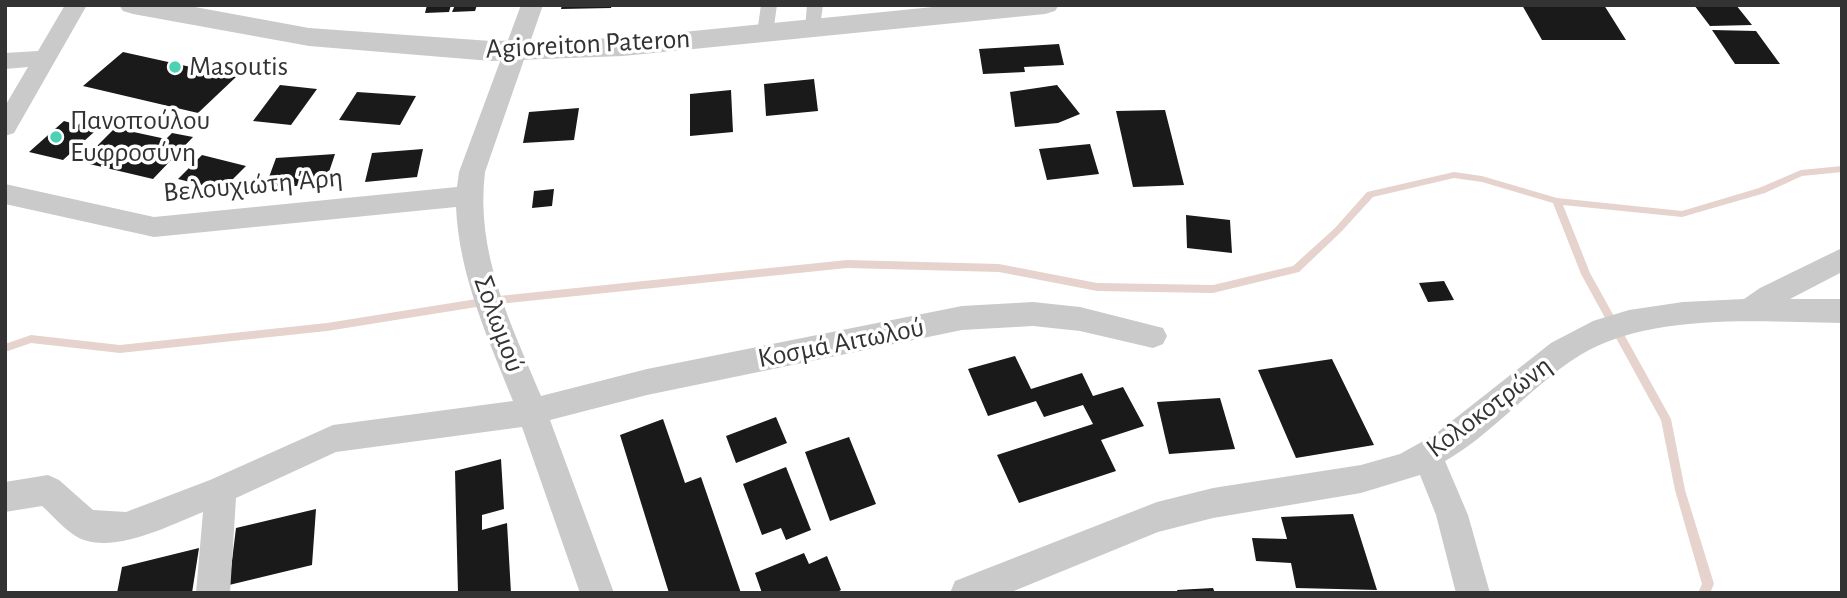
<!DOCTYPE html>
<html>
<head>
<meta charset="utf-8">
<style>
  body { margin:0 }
  #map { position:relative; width:1847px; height:598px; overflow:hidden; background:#fff; font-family:"Alegreya Sans",sans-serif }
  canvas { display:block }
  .frame { position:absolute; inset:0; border:7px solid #333; pointer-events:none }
</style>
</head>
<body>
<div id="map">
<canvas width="1847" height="598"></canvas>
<div class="frame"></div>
</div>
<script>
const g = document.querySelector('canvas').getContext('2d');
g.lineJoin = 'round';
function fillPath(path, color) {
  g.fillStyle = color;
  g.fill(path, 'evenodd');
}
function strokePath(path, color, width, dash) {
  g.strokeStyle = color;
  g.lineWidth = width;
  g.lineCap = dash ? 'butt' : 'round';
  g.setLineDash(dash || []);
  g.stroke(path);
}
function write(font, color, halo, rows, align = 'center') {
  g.font = font + ' "Alegreya Sans",sans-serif';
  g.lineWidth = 7;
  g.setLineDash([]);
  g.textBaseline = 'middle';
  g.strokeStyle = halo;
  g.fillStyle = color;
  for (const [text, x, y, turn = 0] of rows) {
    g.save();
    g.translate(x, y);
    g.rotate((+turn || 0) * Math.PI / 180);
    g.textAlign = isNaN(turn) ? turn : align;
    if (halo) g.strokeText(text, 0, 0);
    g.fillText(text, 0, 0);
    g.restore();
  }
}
fillPath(new Path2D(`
  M1842,166v6l-40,4 -37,17 -83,24 -119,-12 27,68 81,146 14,71 29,94 -4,9h-12l4,-9 -27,-94 -14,-70 -80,-146 -28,-71 -71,-21 -28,-4 -81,19 -32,35 -42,40 -86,21 -116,-2 -98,-19 -152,-4 -358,37 -162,26 -207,22 -89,-10 -26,9v-8l26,-9 89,10 207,-22 162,-26 358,-37 152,4 98,19 116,2 80,-19 42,-38 32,-36 87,-20 28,4 75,22 125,13 77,-23 42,-18z`), '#e6d3cd');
fillPath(new Path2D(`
  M427,5h24l-2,7 -24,1z
  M455,5h22l-2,6 -23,1z
  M562,5h50l-1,3 -50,1z
  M1522,5h82l22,35h-84z
  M1694,5h42l16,20 -42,1z
  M1712,30l44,1 24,33h-45z
  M1059,44l5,21 -40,2 1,5 -42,2 -4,-25z
  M123,52l113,25 -38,36 -115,-27z
  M814,79l4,32 -52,5 -2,-32z
  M280,85l37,4 -26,36 -38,-4z
  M1057,85l23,29 -22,9 -43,4 -5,-35z
  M731,90l2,42 -43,4v-42z
  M357,92l59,4 -16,29 -61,-5z
  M579,108l-5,32 -51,3 6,-31z
  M1165,110l19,75 -51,2 -17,-76z
  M84,120l19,4 -40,36 -34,-8 35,-31 14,4z
  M115,128l51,11 6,-6 21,4 -40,42 -72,-17z
  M1090,144l9,30 -52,6 -8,-31z
  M423,149l-6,28 -52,5 7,-29z
  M335,154l-10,30 -60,4 11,-30z
  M202,155l44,11 -24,24 -44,-11z
  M554,189l-2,17 -20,2 2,-17z
  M1186,215l44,5 2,33 -45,-5z
  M1444,281l10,19 -26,2 -9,-19z
  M1015,356l16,33 51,-16 11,23 30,-9 21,39 -43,14 15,31 -97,32 -22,-48 96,-31 -10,-19 -39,12 -8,-16 -48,15 -20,-47z
  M1332,359l42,86 -78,13 -38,-88z
  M1220,398l15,51 -66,5 -12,-52z
  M776,417l11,26 -51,20 -10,-27z
  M663,419l22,64 16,-6 40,116h-72l-49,-158z
  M849,437l27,67 -46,17 -25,-69z
  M501,459l3,50 -22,6v15l25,-7 4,70h-53l-3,-122z
  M786,467l25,63 -25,10 -5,-12 -19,7 -19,-51z
  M316,509l-4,56 -83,20 7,-57z
  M1353,514l24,76 -81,-2 -5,-25 -35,-2 -4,-23 35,1 -6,-22z
  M199,548l-7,45h-75l5,-26z
  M804,553l5,11 18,-8 14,34 -6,3h-73l-7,-20z
  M1213,588l2,5h-37l-1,-3z`), '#1a1a1a');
fillPath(new Path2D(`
  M761,5h16l-4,28 -8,6 -8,-6z
  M807,5h16l-4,28h-12l-2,-4z`), '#cacaca');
fillPath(new Path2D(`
  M65,5h22l-73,128 -9,3v-30l23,-39 -23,2v-16l33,-2z
  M521,5h22l-58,167c-10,81 26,152 56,224l106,-27 315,-63 71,-4 47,5 83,21 4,8 -4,8 -10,4 -73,-17 -47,-5 -71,4 -315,65 -97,25 64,173h-34l-58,-166 -186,25 -100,46 -6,95h-34l7,-81c-33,13 -95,46 -129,23 -11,-7 -22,-20 -32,-29l-37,6v-30l43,-7 11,5 34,30 33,2 84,-32 123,-55 180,-24c-25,-63 -54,-125 -57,-194l-302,30 -149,-33v-20l149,33 303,-30 2,-15z
  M1842,248v24l-52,27h52v24c-85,-1 -199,-12 -271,38 -44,30 -80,74 -126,100l23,54 22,78h-34l-20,-78 -16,-40 -59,18 -148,25 -55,14 -149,61h-59l5,-12 202,-79 56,-14 148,-23 39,-11 34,-19 117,-92 42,-22 36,-11 54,-8 61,-3 16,-11z`), '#cacaca');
fillPath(new Path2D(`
  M119,5h65l125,23 182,13 132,-3 330,-33h106l-4,6 -10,3 -422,42 -132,5 -182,-15 -176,-32 -10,-3z`), '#cacaca');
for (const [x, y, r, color] of [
  [175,67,7,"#4dd1b3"],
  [56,137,7,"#4dd1b3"]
]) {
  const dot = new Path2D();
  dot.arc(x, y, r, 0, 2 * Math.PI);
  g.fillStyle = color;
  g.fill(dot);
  strokePath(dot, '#fff', 2.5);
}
write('28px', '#333', '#fff', [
  ["Agioreiton Pateron",588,44,-3],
  ["Βελουχιώτη Άρη",253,185,-5],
  ["Σολωμού",499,324,70],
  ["Κοσμά Αιτωλού",841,343,-11],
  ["Κολοκοτρώνη",1489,407,-37]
]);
write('28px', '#333', '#fff', [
  ["Masoutis",189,67],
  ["Πανοπούλου",70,121],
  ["Ευφροσύνη",70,153]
], 'left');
</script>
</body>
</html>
